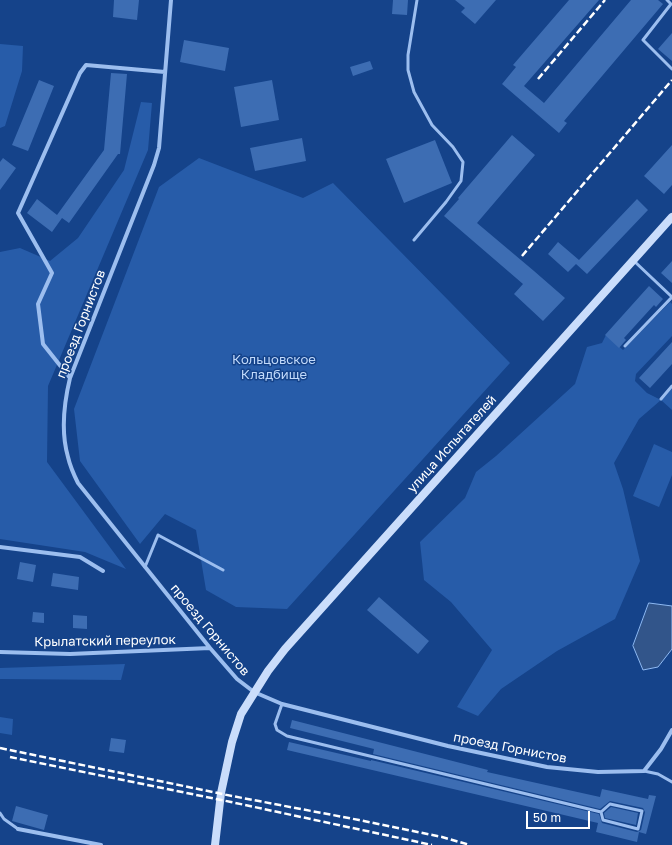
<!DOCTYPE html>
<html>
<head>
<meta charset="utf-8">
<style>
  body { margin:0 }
  #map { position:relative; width:672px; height:845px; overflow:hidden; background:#15438a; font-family:"Golos Text",sans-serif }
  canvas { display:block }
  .scale { position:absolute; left:526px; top:811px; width:64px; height:18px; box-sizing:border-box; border:2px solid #fff; border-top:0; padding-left:5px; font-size:12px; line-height:14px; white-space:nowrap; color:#fff; -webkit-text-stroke:3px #15438a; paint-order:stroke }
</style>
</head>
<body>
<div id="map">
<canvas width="672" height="845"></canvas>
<div class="scale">50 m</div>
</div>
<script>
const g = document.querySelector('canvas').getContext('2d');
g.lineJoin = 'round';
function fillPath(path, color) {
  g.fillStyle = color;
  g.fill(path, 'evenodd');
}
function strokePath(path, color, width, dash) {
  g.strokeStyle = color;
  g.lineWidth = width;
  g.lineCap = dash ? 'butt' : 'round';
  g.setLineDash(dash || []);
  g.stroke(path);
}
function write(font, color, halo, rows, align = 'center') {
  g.font = font + ' "Golos Text",sans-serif';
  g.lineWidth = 3;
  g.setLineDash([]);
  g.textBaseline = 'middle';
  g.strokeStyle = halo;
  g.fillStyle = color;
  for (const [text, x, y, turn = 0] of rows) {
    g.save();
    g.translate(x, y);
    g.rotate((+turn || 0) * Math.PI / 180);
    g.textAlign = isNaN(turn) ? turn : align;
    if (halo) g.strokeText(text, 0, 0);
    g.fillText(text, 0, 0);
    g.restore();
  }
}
fillPath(new Path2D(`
  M0,44l23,2 -1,25 -17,55 -5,2z
  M141,102l11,1 -4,47 -100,236 -1,76 79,107 -41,-17 -85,-13v-287l20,-4 30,13 28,-23 46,-68z
  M199,158l104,40 30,-15 177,180 -223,246 -51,-2 -30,-17 -10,-60 -31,-16 -25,30 -60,-83 -6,-52 85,-222z
  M670,302l2,2v32l-36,38 -1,7 12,12 14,7 11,-13v23l-11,-10 -22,19 -25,44 9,26 17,72 -25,58 -58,32 -56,38 -23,27 -21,-9 35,-57 -41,-48 -27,-22 -4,-38 45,-44 11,-26 20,-16 79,-72 12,-37 15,-4 4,-8 17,15z
  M654,444l18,8v23l-13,32 -26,-11z
  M125,664l-4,16 -121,-1v-11z
  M0,717l13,2 -1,16 -12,-2z`), '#275ca9');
const water = new Path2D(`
  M649,603l23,3v43l-14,18 -15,3 -10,-24z`);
fillPath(water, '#32558a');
strokePath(water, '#8eb9f2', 1);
fillPath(new Path2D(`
  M114,0h25l-2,20 -24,-3z
  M393,0h15l-1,15 -15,-1z
  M455,0h41l-21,24 -14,-12 4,-4z
  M569,0h30l-75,86 20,17 87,-103h27l5,4 -99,117 3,2 -8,10 -57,-49 14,-17 -3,-2z
  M672,33v28l-14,-12z
  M184,40l45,8 -4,23 -45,-9z
  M370,61l3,8 -20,7 -3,-9z
  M111,73l16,1 -7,80h-2l-49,69 -7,-5 -10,14 -25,-19 10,-14 20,16 47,-65z
  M39,80l15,6 -26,65 -16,-6z
  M272,80l7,40 -38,7 -7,-40z
  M512,135l23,20 -58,68 57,48 31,27 -22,23 -29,-27 9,-10 -79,-68 15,-17 -1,-1z
  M302,138l4,23 -51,10 -5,-23z
  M435,140l17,43 -48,20 -18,-44z
  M672,145v40l-8,9 -20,-18z
  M3,158l13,10 -16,22v-28z
  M637,199l11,11 -61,64 -11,-10 -8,8 -20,-18 10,-12 21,18z
  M672,261v22l-11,-10z
  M649,286l14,13 -7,8 -2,-2 -30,33 2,2 -7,8 -14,-13z
  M672,342v22l-22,24 -11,-10z
  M20,562l16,3 -3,17 -16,-3z
  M53,573l26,4 -1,13 -27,-4z
  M379,597l50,44 -11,13 -51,-44z
  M33,612l11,1v10l-12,-1z
  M73,615l14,1v13l-14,-1z
  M292,720l196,50 -1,2 113,25 2,-8 46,10 1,-4 7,1 -10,38 -7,-2 -2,10 -41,-10 2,-9 -311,-73 2,-8 82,19v-1l228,54 3,9 35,9 4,-2 4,-18 -2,-4 -33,-7 -10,8 -227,-55 1,-5 -84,-21z
  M111,738l15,2 -2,13 -15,-2z
  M16,806l32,9 -4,15 -32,-9z
  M611,807l27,6 -2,12 -31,-7 -1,-5z`), '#3d6db3');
strokePath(new Path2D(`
  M667,0l4,4 -28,36 29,29
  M414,240l32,-38 15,-21 2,-19 -10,-15 -21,-22 -18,-33 -6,-22v-15l9,-55
  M634,261l38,36
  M625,346l47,-49
  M661,399l11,-13
  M145,567l13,-32 65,35
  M282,704l-7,20 2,6 10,6 314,76
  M644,771l14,3 14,8
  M610,804l32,7 -4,18 -35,-9 -2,-8z
  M0,813l4,6 14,10`), '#9cbeef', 3);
strokePath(new Path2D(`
  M171,0l-12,148 -5,17 -84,213c-6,25 -9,55 -2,79 2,9 6,18 10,26l132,165 27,31 17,13 28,12 166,42 99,21 51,5 46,-1 17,-22 11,-19
  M70,378l-27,-34 -5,-40 14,-31 -34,-60 62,-140 6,-8 79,7
  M0,547l80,10 23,14
  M0,652l70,2 140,-6
  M18,829l83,16`), '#9cbeef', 4);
strokePath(new Path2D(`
  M215,845l6,-52 11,-51 9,-28 27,-43 17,-22 387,-432`), '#caddfb', 8);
strokePath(new Path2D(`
  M538,79l67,-79
  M522,256l150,-176
  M0,748l232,48 127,24 83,17 28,8
  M10,757l221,45 201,43`), '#fff', 2.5, [7, 3]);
write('13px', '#fff', '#15438a', [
  ["проезд Горнистов",81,324,-69],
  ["улица Испытателей",452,444,-48],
  ["проезд Горнистов",210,630,50],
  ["Крылатский переулок",105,641,-1],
  ["проезд Горнистов",510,748,11]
]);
write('13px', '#c2dafb', '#15438a', [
  ["Кольцовское",274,360],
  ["Кладбище",274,375]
]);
</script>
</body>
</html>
